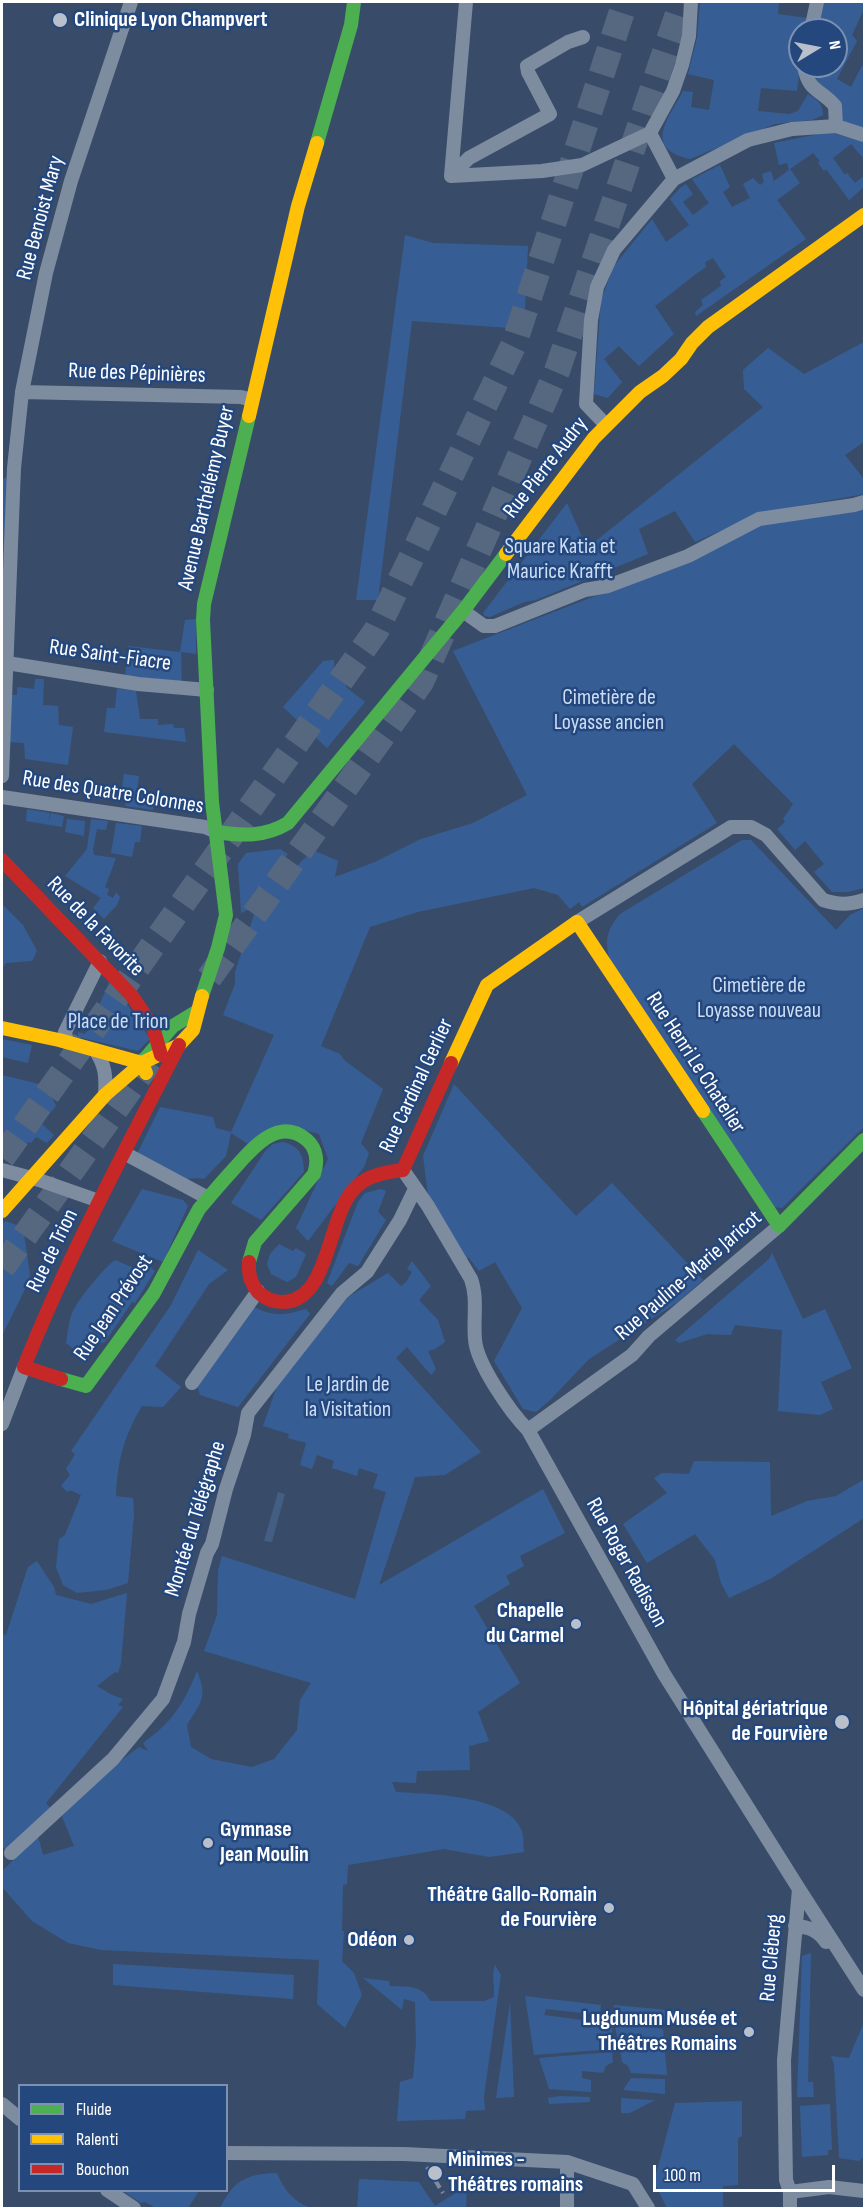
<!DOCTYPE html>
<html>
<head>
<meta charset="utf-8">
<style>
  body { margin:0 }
  #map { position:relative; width:866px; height:2210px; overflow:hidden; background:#384c6a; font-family:"Sofia Sans Condensed",sans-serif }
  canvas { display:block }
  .frame { position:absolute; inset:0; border:3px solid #fff; pointer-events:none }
  .legend { position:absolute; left:18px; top:2084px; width:210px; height:108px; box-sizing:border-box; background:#24487e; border:2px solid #7c91b2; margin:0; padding:8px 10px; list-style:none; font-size:18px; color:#fff }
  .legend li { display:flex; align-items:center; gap:12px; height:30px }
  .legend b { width:30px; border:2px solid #7c91b2 }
  .north { position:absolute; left:788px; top:18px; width:60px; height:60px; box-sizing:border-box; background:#24487e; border:2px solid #7c91b2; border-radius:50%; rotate:80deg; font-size:16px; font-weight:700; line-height:24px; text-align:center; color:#fff }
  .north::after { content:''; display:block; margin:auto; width:21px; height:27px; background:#b9c0cb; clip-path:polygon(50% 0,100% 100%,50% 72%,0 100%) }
  .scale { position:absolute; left:653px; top:2165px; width:182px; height:27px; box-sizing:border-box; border:3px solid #fff; border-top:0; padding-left:8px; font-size:18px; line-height:21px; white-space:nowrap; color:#fff; -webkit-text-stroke:4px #24487e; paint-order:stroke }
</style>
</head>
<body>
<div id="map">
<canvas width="866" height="2210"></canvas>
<div class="frame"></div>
<ul class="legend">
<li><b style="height:8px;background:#4caf50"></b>Fluide</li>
<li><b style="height:8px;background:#ffc107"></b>Ralenti</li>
<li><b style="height:8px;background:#c62828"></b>Bouchon</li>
</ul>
<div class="north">N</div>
<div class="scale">100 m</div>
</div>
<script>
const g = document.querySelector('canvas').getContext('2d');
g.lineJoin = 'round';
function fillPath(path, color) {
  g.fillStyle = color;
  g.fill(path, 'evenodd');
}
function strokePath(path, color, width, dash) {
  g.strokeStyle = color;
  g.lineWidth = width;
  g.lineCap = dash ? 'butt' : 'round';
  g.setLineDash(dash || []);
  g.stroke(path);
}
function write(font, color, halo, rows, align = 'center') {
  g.font = font + ' "Sofia Sans Condensed",sans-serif';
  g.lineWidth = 5;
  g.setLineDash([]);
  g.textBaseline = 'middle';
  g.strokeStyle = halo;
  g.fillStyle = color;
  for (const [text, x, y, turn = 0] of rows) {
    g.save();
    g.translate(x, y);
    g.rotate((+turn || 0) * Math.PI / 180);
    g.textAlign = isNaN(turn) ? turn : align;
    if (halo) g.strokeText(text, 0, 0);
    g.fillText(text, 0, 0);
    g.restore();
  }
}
fillPath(new Path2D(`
  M700,2h79l-1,12 29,4 -2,12h-5v36l-3,25 -36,-3 -3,23 31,3 9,-3 10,-17c9,5 15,10 15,21l-11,5 -37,4 -85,35c-49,-11 -20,-42 -7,-68l10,1 -2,15 18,3 5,-30 -26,-6 9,-36z
  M819,2h45v7l-12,26 5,6 -20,38 14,8 13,-25v68l-23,-7 -26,-43 4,-14h17v-36h-21z
  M829,132l35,10v17l-13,-15 -18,14 12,17 2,-2 8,10 9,-7v11l-15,13 -23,-31 -2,2 -6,-8 2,-2 -7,-8 -23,16 10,14 -23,17 29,39 -110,77 -1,-4 8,-7 -2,-5 20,-14 -1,-5 6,-4 -13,-19 -8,4 1,5c-18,12 -33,26 -51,39l19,28 -35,32 -20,-20 -15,13 18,23 -14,16 -14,-4 7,-94 13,-34 38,-47 14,23 23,-17 -19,-26 10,-11 6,-4 7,10 -10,8 10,13 16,-12 -17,-24 28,-14 10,22 -7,5 9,15 18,-9 -7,-14 10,-6 7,7 4,-3 -2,-8 9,-3 3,10 15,-11 -2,-7 -8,2 -5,-22z
  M405,235l28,8 95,3 -4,83 -112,-8 -34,279h-22z
  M864,342v100l-19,13 19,24v15l-103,19 -66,29 -20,-31 -36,18 9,25 -112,46 -12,2 -34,15 -5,-1 -2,-3 84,-110 20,45 176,-141 -19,-18 -1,-19 25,-22 36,26z
  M11,476l-5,88 -4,1v-86z
  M864,506v382l-16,4h-16l-18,-20 10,-8 -19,-23 -10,9 -18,-21 8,-7 -2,-3 10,-15 -59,-60 -42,40 25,39 -135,84 -3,-5 -9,7 -12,-14 -24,-7 -116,24 -48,15 -49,119 19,8 4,6 39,29 -22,54 8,10 -5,14 -56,74 -12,-13 32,-69 -9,-25 -23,-6 -48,16 -17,-11 -5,23 -22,23 -6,-1 -14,1 -48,-23 24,-49 53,10 3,11 15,4 43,-97 -51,-20 12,-31v-12l22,-66 -16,7 -3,-49 8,-11 34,-4 8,5 -8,9 11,9 22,-22 25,11 -3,16 40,-15 46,-23 52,-16 54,-28 -74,-144 248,-96 62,-31z
  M196,619v35l-15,-2 1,34 -57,-10 3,-30 52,6 5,-32z
  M334,660v8l7,6 6,14 18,14 -38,46 -44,-41 40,-46z
  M35,679h9l-1,26 15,1 1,19 14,2 -5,38 -43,-6 -1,-16 -16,-1 3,-25 -1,-22h7v-8l17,2z
  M117,688l19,3 4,28h18v6l15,-1 1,4h10l2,14 -82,-10 3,-24h8z
  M124,774l15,2 -2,15 10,2v5l7,1 -1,11 -28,-4 2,-11 -6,-1z
  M27,809l23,4 -2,11 3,-11 13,3 -2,11 -36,-6z
  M67,819l18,2 -1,15 -19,-4z
  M91,819l17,2 -2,9 -9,-1 -4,20 1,6 22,3 -11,29 4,2 -2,6 6,3 3,-6 4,5 -3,8 -13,14 -11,-11 8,-10 -36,-22 22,-27z
  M116,823l26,3 -2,16h-5l-3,15 -21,-4z
  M742,840h9l85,90 14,-15 14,-7v219l-82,81 -9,-1 -163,-247c-6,-19 -3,-31 10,-46z
  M2,904l21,21 14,26 -5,10 -26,2 -4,6z
  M106,972l44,67 -12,12 -60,-14v-5l6,2 3,-2 22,-49z
  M2,1039l30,6 -4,18 -26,-6z
  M2,1075l45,11 9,20 -15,17 13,12 -7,8 -11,-6 -5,6 -3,-1 -4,5 -22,-1z
  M454,1084l122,132 36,-33 91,97 -25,22 -89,57 -38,40 -15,13 -13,-3 -29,-48 28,-53 -27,-46 -16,9 -10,-13 -3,1 -38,-64 -5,-39z
  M283,1142c17,4 21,14 21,30l-43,48 -30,-17 35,-53 7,-6z
  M142,1189l41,11 5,6 -25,56 -51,-21z
  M381,1189l5,2 -8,21 8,8 -28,46 -9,-3 -17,23 -5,-3 31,-81 7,-9z
  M5,1221l18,6 7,48 -6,16 -22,45v-111z
  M279,1244l14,7 3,-3 10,6 -10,23 -9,5 -16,-8 -4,-10 3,-10z
  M198,1250l30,20 -19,14 -54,82 26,21 -18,20 -21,-1c-18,29 -25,57 -26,90l17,2 1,16 -6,69 -22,7 -29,3 -14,-8 -7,-18 3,-28 6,-4 16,-40 -11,-5 -2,2 -7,-6 9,-11 -4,-6 9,-15 -4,-3 100,-146z
  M772,1253l31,66 22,-10 27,59 -31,14 12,27 -13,6 -42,-4 4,-81 -47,-5 -4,10 -24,-1 -28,9 -4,-3 94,-81z
  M115,1260l28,12 3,-8 9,7 -20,32 -3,-1 -27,40 -30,8 -9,-7c2,-11 3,-27 9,-36 8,-13 29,-39 40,-47z
  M412,1261l19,25 -12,14 19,20 7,22 -10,7 -7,2 8,18 -5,6 -24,-28 -11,11 85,94 -36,23 -30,2 -36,108 164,-96 22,44 -45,23 4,10 -18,10 4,8 -36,22 46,77 -42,29 11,29 -20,5 1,24 -53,1 -1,12 -24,-1 4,10c32,2 111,3 125,37 3,6 2,16 3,23l-35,5 -45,-8 -96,16 -1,19 -4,1 -1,46h2l-2,30 12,12 8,22 -17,33 -28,-24 2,-44 -218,-10 -33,-7 -36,-22 -30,-34v-16l36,-35 5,19 31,-9 -13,-32 42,-40 36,-27 9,4 -5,-8c29,-21 41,-39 54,-72 11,27 4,31 -10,54l4,22 20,12 41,8 22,-8 23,-29 3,-30 11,-17 -107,-32 13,-36 1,-45 4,-14 133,43 31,-107 -13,-4 5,-14 -19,-6 -2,8 -25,-8 2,-7 -17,-6 -5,14 -12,-4 6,-22 -18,-5 1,-4 -26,-8 14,-40 71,-89 40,-24 13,13 5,-4 6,-10 -5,-3z
  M254,1307c19,10 32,8 52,2l4,5 -72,93 -38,-12 -3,-10z
  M694,1461l76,1 1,54 36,-15 29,-5 27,-16 1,2v36l-94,61 -41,19 -8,-15 -6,-23 -20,-26 -48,29 -24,-39 44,-31 -13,-15 8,-5 27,1z
  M37,1561l17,26 2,8 35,9 36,-11 -6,70 -3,10 -3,-1 -18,14 15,9 11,4 -5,6 5,2 -77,96 5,6 -45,42 -4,-5v-212l4,1 22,-68z
  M811,1953l-3,129h5l1,15h-17l5,-141z
  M113,1964l181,11 -1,24 -180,-14z
  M495,1965l6,10 -17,121 1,14 -19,1 -1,8 -68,2 3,-39 13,-4 3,-35 -1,-41 -11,-3 -2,11 -39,-32 26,3 1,5c15,1 33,-2 40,15h54l10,-4c1,-11 -3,-21 1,-32z
  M525,1996l76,9 -1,10 -54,-6 -2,6 68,9 1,25 -79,6z
  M510,2002l4,95 -18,1z
  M614,2005l64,6v6l7,1 -1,8 -41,-5v5l20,3 4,46 -36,-2 -3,-7 -6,-4c-2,-19 -10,-38 -8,-57z
  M864,2022v135l-5,4 -20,-3 -5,-94 -3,-8 18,2z
  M612,2052l1,10 -7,4 -3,7 -21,-2v7l9,2v12l-42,-3 -10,-31z
  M631,2078l34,1v15l-42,-4z
  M559,2096l31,1v5l-41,2 -1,-6z
  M621,2098l30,2h4l-25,13h-9z
  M742,2101v35l-4,2v47l-15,1v22h-56l-13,-26 21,-79z
  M830,2104l2,46h-4v5l-26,2 -2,-51z
  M277,2173c7,17 16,28 33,35h-90c14,-27 25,-34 57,-35z
  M359,2179l60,3 16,24 32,-20 -1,22h-109z
  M123,2191h76l-11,17h-32l-11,-6 -4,1z`), '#375e94');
fillPath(new Path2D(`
  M278,1492l7,2 -13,48 -8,-1z`), '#435d83');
strokePath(new Path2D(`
  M209,978l212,-296 136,-311 125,-369
  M2,1158l374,-527 138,-287 111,-342
  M2,1268l148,-207`), '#566780', 26, [26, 13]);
strokePath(new Path2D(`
  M811,30l6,-28
  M804,66c4,26 17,23 31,40l1,20
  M650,133l24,46
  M451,176l91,-5 40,-6 68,-32 23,-42 9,-26 7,-29 2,-34
  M451,176l18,-18 81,-44 -22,-42 -1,-6 41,-24 15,-5
  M451,176l15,-174
  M22,392l219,5 11,3
  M606,425l-20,-21 5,-84 6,-33 17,-37 60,-71 74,-39 44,-11 44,-3 28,9
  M463,611l21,15h11l90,-36 23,-4 80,-30 71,-37 95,-14 10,-3
  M7,663l131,21 69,6
  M2,776l12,-308 8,-76 24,-119 25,-92 60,-179
  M2,797l203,30 12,5
  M577,922l154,-95h20l15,8 57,65c15,5 26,5 41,0
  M67,1042l-2,-10 35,-71
  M95,1050c11,16 11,27 10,45
  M124,1153l84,45
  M2,1170l37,10 60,21
  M403,1170l25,36 43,73c7,19 2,40 4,60 1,24 36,74 53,91l136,244 135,215 65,101
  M192,1383l66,-92
  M2,1424l22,-57
  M528,1430l104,-75 17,-19 130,-110
  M11,1853l102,-94 50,-60 21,-57 5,-28 18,-61 5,-9 14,-55 18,-54 4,-22 94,-120 25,-21 33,-52 15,-31
  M795,1926c14,1 23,4 31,16
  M2,2104l18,15
  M226,2153l178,1 163,8 66,22 15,24
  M107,2190l27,18
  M790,2192l39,-5 35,4
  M567,2208v-46
  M790,2208v-16l-4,-12 -2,-120 15,-171`), '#7e8ca0', 14);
strokePath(new Path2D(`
  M317,143l34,-118 3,-23
  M217,832c25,4 48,5 71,-9l175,-212 43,-57
  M202,996l16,-48 8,-33 -14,-113 -9,-182 1,-16 45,-188
  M143,1061l30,-35 23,-14
  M703,1111l76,115 85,-86
  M61,1379l25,7 68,-93 45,-84c11,-13 22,-26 33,-38 19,-21 46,-56 75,-31 10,9 11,22 7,34l-59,68 -6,20`), '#4caf50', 14);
strokePath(new Path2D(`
  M249,416l49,-210 19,-63
  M506,554l88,-116 46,-46 23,-16 18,-17 11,-16 16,-16 156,-112
  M2,1028l57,12 83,23 4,10
  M451,1063l36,-78 90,-63 126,189
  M2,1211l103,-116 37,-32 37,-18 14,-15 9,-34`), '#ffc107', 14);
strokePath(new Path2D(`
  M2,860l130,136 21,31 8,28
  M249,1262c-1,11 2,22 9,30 7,7 15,10 25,10 48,-1 44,-89 73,-115 12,-12 31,-15 47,-17l48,-107
  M61,1379l-37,-12c44,-111 101,-216 155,-322`), '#c62828', 14);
strokePath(new Path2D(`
  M427,2167l16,26`), '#7f8ca0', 4, [10, 4.5]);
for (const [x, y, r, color] of [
  [60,20,8,"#b9c0cb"],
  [576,1624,6,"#b9c0cb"],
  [842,1722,8,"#b9c0cb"],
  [208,1843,6,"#b9c0cb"],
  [609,1908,6,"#b9c0cb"],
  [409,1940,6,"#b9c0cb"],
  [749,2032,6,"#b9c0cb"],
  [435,2173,8,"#b9c0cb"]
]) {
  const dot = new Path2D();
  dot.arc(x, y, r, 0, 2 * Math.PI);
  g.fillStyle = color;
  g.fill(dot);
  strokePath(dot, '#24487e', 2);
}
write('bold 22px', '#fff', '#24487e', [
  ["Clinique Lyon Champvert",74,20,"left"],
  ["Chapelle",564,1611],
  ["du Carmel",564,1636],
  ["Hôpital gériatrique",828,1709],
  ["de Fourvière",828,1734],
  ["Gymnase",220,1830,"left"],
  ["Jean Moulin",220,1855,"left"],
  ["Théâtre Gallo-Romain",597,1895],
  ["de Fourvière",597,1920],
  ["Odéon",397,1940],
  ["Lugdunum Musée et",737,2019],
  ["Théâtres Romains",737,2044],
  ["Minimes -",448,2160,"left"],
  ["Théâtres romains",448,2185,"left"]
], 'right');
write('22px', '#fff', '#24487e', [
  ["Rue Benoist Mary",41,218,-75],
  ["Rue des Pépinières",137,374,2],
  ["Rue Pierre Audry",546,468,-52],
  ["Avenue Barthélémy Buyer",207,498,-77],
  ["Rue Saint-Fiacre",110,656,8],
  ["Rue des Quatre Colonnes",113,793,9],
  ["Rue de la Favorite",95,927,46],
  ["Rue Henri Le Chatelier",695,1063,57],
  ["Rue Cardinal Gerlier",417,1086,-65],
  ["Rue de Trion",53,1251,-64],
  ["Rue Pauline-Marie Jaricot",689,1276,-41],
  ["Rue Jean Prévost",114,1308,-56],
  ["Montée du Télégraphe",196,1519,-73],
  ["Rue Roger Radisson",626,1563,61],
  ["Rue Cléberg",772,1958,-85]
]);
write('22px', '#ccddf5', '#24487e', [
  ["Square Katia et",560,547],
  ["Maurice Krafft",560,572],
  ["Cimetière de",609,698],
  ["Loyasse ancien",609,723],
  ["Cimetière de",759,986],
  ["Loyasse nouveau",759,1011],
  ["Place de Trion",118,1022],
  ["Le Jardin de",348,1385],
  ["la Visitation",348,1410]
]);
</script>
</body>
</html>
